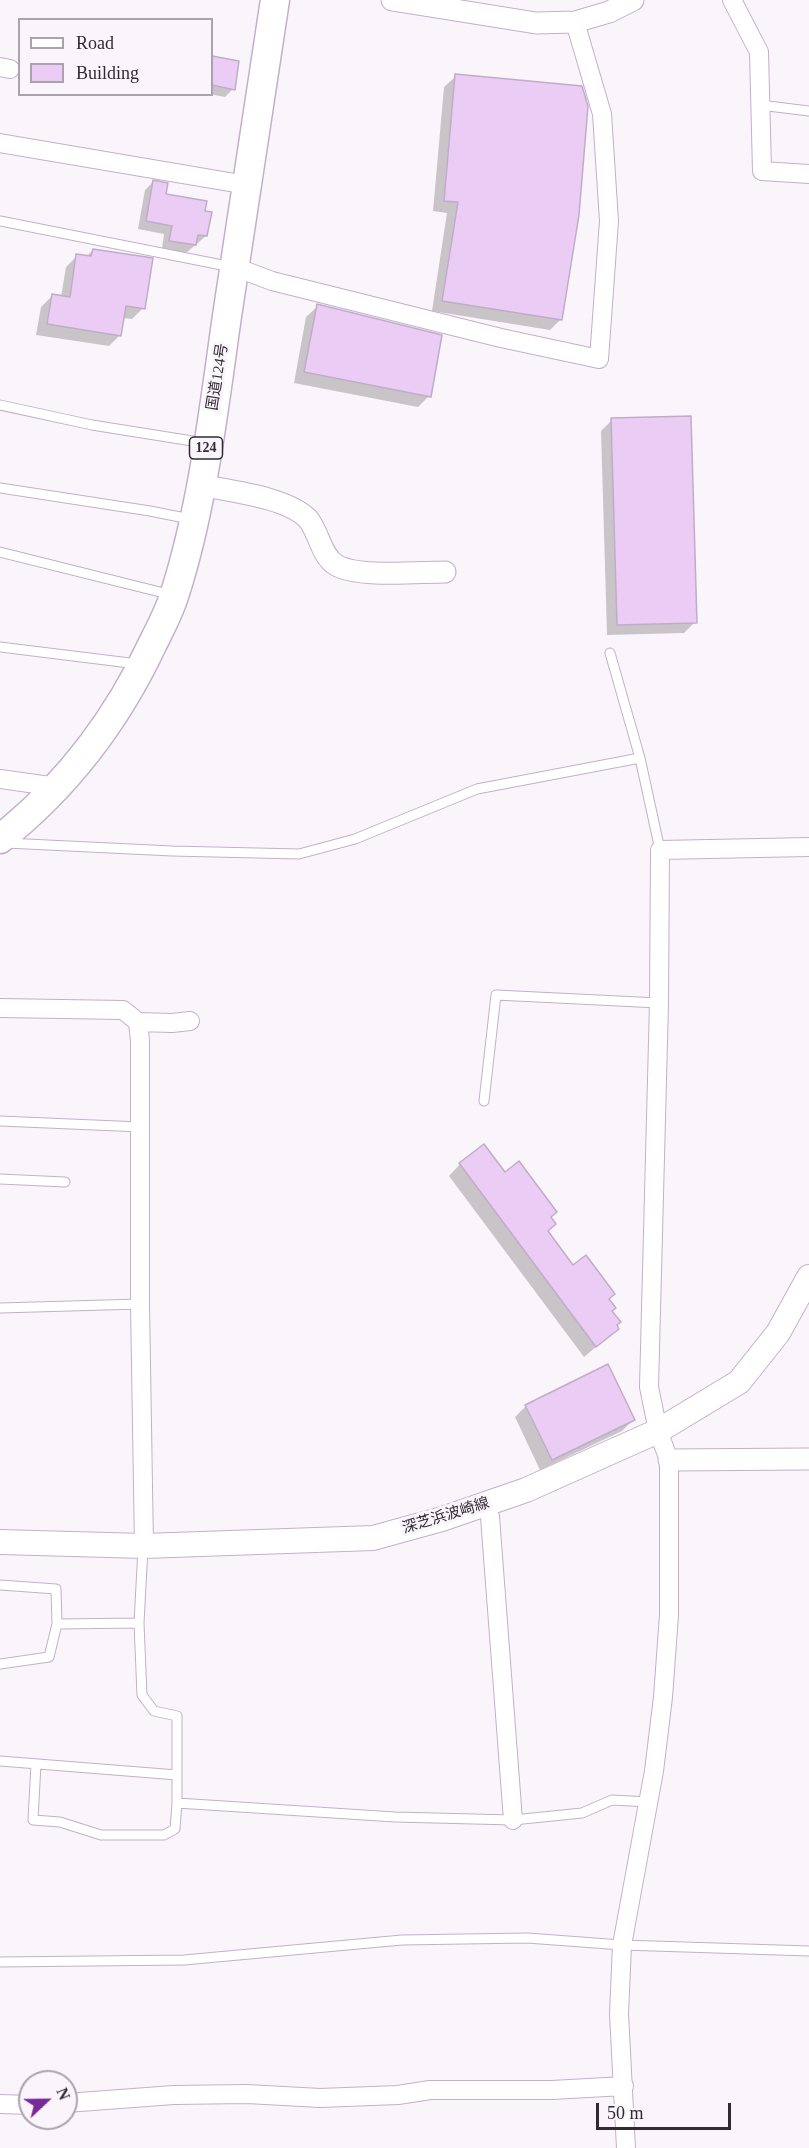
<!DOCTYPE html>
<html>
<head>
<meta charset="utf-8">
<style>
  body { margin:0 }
  #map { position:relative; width:809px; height:2148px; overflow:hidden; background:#faf5fb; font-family:"Times New Roman",serif }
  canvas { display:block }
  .legend { position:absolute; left:18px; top:18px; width:195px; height:78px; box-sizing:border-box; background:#faf5fb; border:2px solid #aaa3ab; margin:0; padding:8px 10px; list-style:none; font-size:18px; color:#322934 }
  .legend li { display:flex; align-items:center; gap:12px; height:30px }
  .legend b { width:30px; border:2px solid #aaa3ab }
  .north { position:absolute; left:18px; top:2070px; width:60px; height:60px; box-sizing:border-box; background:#faf5fb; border:2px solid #aaa3ab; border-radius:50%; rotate:68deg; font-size:16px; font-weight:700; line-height:24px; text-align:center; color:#322934 }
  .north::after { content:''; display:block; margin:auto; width:21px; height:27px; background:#7a2999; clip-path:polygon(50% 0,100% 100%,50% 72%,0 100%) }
  .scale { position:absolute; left:596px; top:2103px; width:135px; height:27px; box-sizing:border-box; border:3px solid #322934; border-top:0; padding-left:8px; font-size:18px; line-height:21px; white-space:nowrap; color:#322934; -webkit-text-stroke:4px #faf5fb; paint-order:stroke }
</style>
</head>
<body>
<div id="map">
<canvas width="809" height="2148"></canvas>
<ul class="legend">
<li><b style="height:8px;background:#fff"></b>Road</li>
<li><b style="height:16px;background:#ebccf4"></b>Building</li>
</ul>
<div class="north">N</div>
<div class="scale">50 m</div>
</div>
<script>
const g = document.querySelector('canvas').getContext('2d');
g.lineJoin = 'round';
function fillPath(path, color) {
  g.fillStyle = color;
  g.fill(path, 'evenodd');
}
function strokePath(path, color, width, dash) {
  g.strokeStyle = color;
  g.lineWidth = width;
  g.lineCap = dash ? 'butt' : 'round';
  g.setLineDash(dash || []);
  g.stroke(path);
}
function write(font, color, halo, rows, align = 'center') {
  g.font = font + ' "Times New Roman","Noto Sans JP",serif';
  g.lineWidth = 6;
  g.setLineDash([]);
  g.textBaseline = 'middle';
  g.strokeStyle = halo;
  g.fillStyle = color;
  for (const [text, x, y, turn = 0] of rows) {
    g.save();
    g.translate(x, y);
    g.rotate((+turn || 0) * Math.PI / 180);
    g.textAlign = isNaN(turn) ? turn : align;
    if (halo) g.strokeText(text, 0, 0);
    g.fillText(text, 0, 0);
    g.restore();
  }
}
fillPath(new Path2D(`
  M212,58l26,4 -5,27 -8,8 -16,-3h3z
  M456,76l105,243 -11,11 -118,-19 15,-98 -14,-2 11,-124z
  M153,182l11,13 42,41 -20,17 -24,-4 2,-15 -26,-5 7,-39z
  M93,250l50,58 -11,11 -9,-1 -3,17 -11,11 -73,-11 5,-28 11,-11 9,1 5,-30 11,-11 9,1z
  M318,306l111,90 -11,11 -124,-24 12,-66z
  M612,420l83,202 -11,11 -77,2 -6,-204z
  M484,1146l20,28 46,44 -3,14 26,35 35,32 9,30 -33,28 -135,-181 11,-12z
  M526,1406l107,14 -11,11 -82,39 -25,-53z`), '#0003');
const building = new Path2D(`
  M212,56l27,5 -4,29 -23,-5z
  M455,74l127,12 6,20 -9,109 -17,105 -120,-19 16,-99 -14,-1z
  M153,180l15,3 -2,11 41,7 -2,10 7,1 -5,24 -9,-1 -2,10 -27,-4 3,-15 -26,-5z
  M93,249l60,9 -8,51 -19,-3 -5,30 -74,-12 5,-30 18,3 6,-43 15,2z
  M317,304l125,31 -11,62 -127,-25z
  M691,416l6,207 -80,2 -6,-207z
  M484,1144l21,28 14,-11 38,51 -6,5 5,7 -8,7 25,34 13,-10 29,39 -6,5 7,9 -4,3 9,11 -4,3 2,4 -23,18 -137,-184z
  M608,1364l27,56 -83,40 -27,-55z`);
fillPath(building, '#ebccf4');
strokePath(building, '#c1acc8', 1.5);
const service = new Path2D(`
  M760,105l49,6
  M0,221l232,46
  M0,405l92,20 113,18
  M0,488l150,23 40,8
  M0,552l172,43
  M0,647l138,17
  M610,653l30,105 20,92
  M6,843l166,8 127,3 56,-15 122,-50 163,-31
  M484,1101l12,-106 163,8
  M0,1121l141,6
  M0,1179l65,3
  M0,1308l140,-4
  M0,1585l56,4 1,35 -8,33 -49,7
  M57,1624l82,-1
  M0,1761l177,14
  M36,1764l-3,56 27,2 41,13h63l11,-6 2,-26v-87l-23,-5 -12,-16 -3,-72 4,-75
  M177,1803l218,14 118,3 69,-7 30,-13 36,2
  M0,1962l184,-2 218,-20 125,-2 95,7 187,6`);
const minor = new Path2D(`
  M732,0l27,52 3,119 47,3
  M0,67l10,2
  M0,143l247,42
  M235,267l37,14 229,57 98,21 10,-138 -7,-107 -27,-92
  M0,779l57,8
  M0,1008l123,2 15,12 34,1 18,-2
  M138,1022l2,19v263l4,242
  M486,1504l4,13 23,303
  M66,2103l108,-8 73,-1 73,4 78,-3 32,-5h122l72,-4
  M0,2104l30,1
  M626,2148l-7,-134 3,-69 32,-174 9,-74 6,-82v-155l-11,-29 -9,-44 10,-384 1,-153 149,-3`);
const tertiary = new Path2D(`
  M392,0l144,23 39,-1 34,-10 24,-12
  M200,485c29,6 87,12 108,34 11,13 13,37 28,46 22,13 82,7 109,7
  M669,1460l140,-1`);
const secondary = new Path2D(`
  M0,1542l144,4 229,-8 69,-19 84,-29 132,-59 81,-49 39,-49 31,-56`);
const trunk = new Path2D(`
  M0,839c67,-53 117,-119 153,-196 8,-16 17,-33 22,-50 28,-88 39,-186 52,-277 16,-106 32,-211 48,-316`);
strokePath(service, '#c4afcb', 11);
strokePath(minor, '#c4afcb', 20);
strokePath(tertiary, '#c4afcb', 23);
strokePath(secondary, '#c4afcb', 26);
strokePath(trunk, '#c4afcb', 31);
strokePath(service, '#fff', 9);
strokePath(minor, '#fff', 18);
strokePath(tertiary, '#fff', 21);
strokePath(secondary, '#fff', 24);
strokePath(trunk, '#fff', 28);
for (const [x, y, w] of [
  [206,448,33]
]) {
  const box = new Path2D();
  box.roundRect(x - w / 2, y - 11, w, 22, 4.5);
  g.fillStyle = '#faf5fb';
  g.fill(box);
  strokePath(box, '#322934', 1.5);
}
write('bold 14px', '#322934', null, [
  ["124",206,448]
]);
write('15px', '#322934', '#faf5fb', [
  ["国道124号",218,377,-81],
  ["深芝浜波崎線",446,1516,-17]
]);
</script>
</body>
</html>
